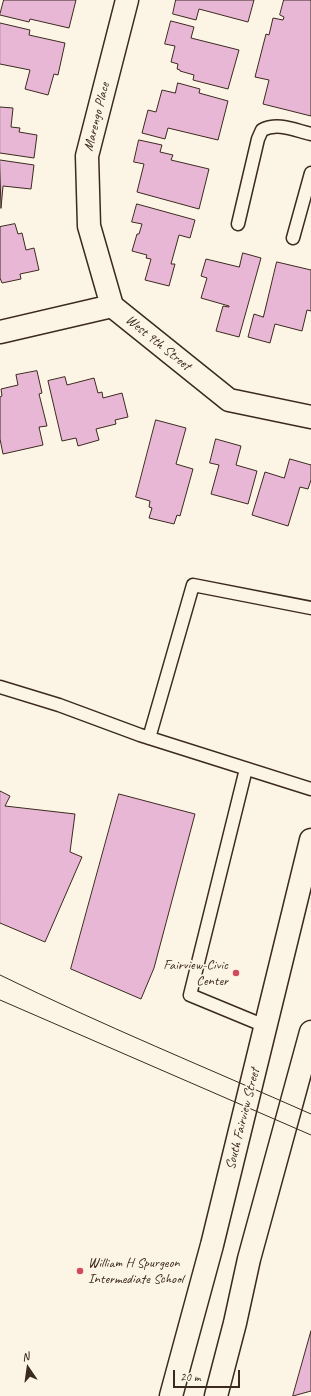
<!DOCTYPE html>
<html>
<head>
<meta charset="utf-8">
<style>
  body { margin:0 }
  #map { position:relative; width:311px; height:1396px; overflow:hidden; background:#fcf5e5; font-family:Caveat,sans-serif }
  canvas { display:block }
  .north { position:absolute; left:8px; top:1348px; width:40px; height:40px; -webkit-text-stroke:3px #fcf5e5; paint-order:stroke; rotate:347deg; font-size:11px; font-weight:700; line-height:16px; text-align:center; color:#3b2a1e }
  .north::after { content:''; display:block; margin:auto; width:14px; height:18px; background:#3b2a1e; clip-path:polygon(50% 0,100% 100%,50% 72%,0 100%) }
  .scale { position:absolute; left:173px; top:1370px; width:67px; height:18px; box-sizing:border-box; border:2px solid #3b2a1e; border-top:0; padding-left:5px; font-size:12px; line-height:14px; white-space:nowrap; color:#3b2a1e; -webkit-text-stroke:3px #fcf5e5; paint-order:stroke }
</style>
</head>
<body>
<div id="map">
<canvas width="311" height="1396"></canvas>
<div class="north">N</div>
<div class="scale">20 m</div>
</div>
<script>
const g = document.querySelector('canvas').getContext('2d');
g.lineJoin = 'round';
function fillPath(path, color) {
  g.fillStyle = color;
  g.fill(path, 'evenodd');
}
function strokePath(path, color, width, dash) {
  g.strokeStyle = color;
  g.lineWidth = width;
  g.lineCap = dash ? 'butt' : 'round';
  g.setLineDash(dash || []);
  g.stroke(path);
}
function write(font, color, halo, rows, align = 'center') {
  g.font = font + ' Caveat,sans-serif';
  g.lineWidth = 3.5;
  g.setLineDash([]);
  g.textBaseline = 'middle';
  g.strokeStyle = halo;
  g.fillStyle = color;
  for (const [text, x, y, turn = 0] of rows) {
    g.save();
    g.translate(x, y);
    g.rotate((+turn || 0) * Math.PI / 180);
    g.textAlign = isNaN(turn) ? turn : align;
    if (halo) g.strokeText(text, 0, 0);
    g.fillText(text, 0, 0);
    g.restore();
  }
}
const building = new Path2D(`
  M4,0h72l-7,28 -39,-9 -1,3 -29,-7z
  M176,0h78l-6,22 -49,-13 -3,11 -23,-6z
  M284,0h27v116l-48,-12 6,-24 -14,-3 11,-43 3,1 4,-17 10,2 1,-3 -4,-2z
  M171,21l23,6 -3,11 48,12 -11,39 -35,-9 1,-5 -14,-4v-1l-3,-1 1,-5 -7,-2 4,-16 -10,-2z
  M0,23l30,7 -1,5 36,8 -7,32 -4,-1 -6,21 -23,-6 5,-19 -30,-6z
  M178,83l22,6 -1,4 29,8 -10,39 -50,-12 -3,11 -23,-6 6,-23 8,2 6,-22 13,3z
  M0,107l13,1 -2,19 9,1 -1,4 18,3 -3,23 -34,-5z
  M139,140l23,5 -2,7 13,3 -2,5 38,9 -10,40 -62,-17 7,-28 -10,-2z
  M0,160l34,5 -3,24 -28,-3 -2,22z
  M137,204l58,16 -5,18 -11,-3 -8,29h4l-6,22 -24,-6 6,-21 -5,-1 1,-3 -15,-4 5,-17h2l3,-10 -10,-2z
  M15,224l3,10 4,-1 4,17 8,-2 5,22 -19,4 1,5 -19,4 -2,-5v-51z
  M243,253l18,5 -22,79 -23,-6 7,-25 6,1v-1l-28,-8 6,-20 -6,-2 5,-17 33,8z
  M277,262l34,8v41l-4,-1 -5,21 -27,-7 -5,19 -22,-6 6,-23 9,3z
  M37,371l5,22 -3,1 8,32 -8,1 4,18 -40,9 -3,-15v-42l2,-1 -1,-7 17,-4 -2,-10z
  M65,377l2,8 27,-7 4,15 4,-1 1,6 19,-5 6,24 -13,3 1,4 -20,5 3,11 -21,6 -2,-8 -14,3 -14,-60z
  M156,420l30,8 -10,36 17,5 -13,47 -3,-1 -3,9 -25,-6 3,-10 -3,-1 1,-6 -14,-4z
  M216,439l25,7 -5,19 21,6 -9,33 -37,-10 8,-29 -9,-2z
  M290,459l21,6v15l-3,9 -8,-2 -12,39 -36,-11 13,-43 19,6z
  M0,791l10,5 -5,10 70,8 -5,38 12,5 -37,85 -45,-19z
  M119,794l76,20 -41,154 -13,31 -70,-30z
  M311,1331v60l-18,5z`);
fillPath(building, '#e9b7d6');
strokePath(building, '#3b2a1e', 1);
const service = new Path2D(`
  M238,224l20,-85 4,-9c16,-8 32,0 49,4
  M293,238l18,-65
  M0,687l59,18 81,30 171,54
  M149,738l44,-153 118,23
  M246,769l-56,226 75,31`);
const minor = new Path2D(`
  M112,306l-23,-80 -2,-70 40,-156
  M0,332l112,-26 117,94 82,17`);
const secondary = new Path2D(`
  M171,1396l41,-151 99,-405
  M216,1396l19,-73 14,-64 62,-227`);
strokePath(service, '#3b2a1e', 15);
strokePath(minor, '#3b2a1e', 25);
strokePath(secondary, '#3b2a1e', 25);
strokePath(service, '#fcf5e5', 12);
strokePath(minor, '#fcf5e5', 22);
strokePath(secondary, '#fcf5e5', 22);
strokePath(new Path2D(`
  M0,975c102,50 207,93 311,139
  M0,1000l311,135`), '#3b2a1e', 1);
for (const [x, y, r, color] of [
  [236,973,4,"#d1495b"],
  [80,1271,4,"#d1495b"]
]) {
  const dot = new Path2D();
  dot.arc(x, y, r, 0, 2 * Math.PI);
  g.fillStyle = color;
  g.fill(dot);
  strokePath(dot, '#fcf5e5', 1.5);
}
write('14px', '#3b2a1e', '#fcf5e5', [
  ["Marengo Place",97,117,-76],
  ["West 9th Street",158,343,39],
  ["South Fairview Street",243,1119,-76]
]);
write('14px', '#3b2a1e', '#fcf5e5', [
  ["Fairview-Civic",228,965],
  ["Center",228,981],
  ["William H Spurgeon",88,1263,"left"],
  ["Intermediate School",88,1279,"left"]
], 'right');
</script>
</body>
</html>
